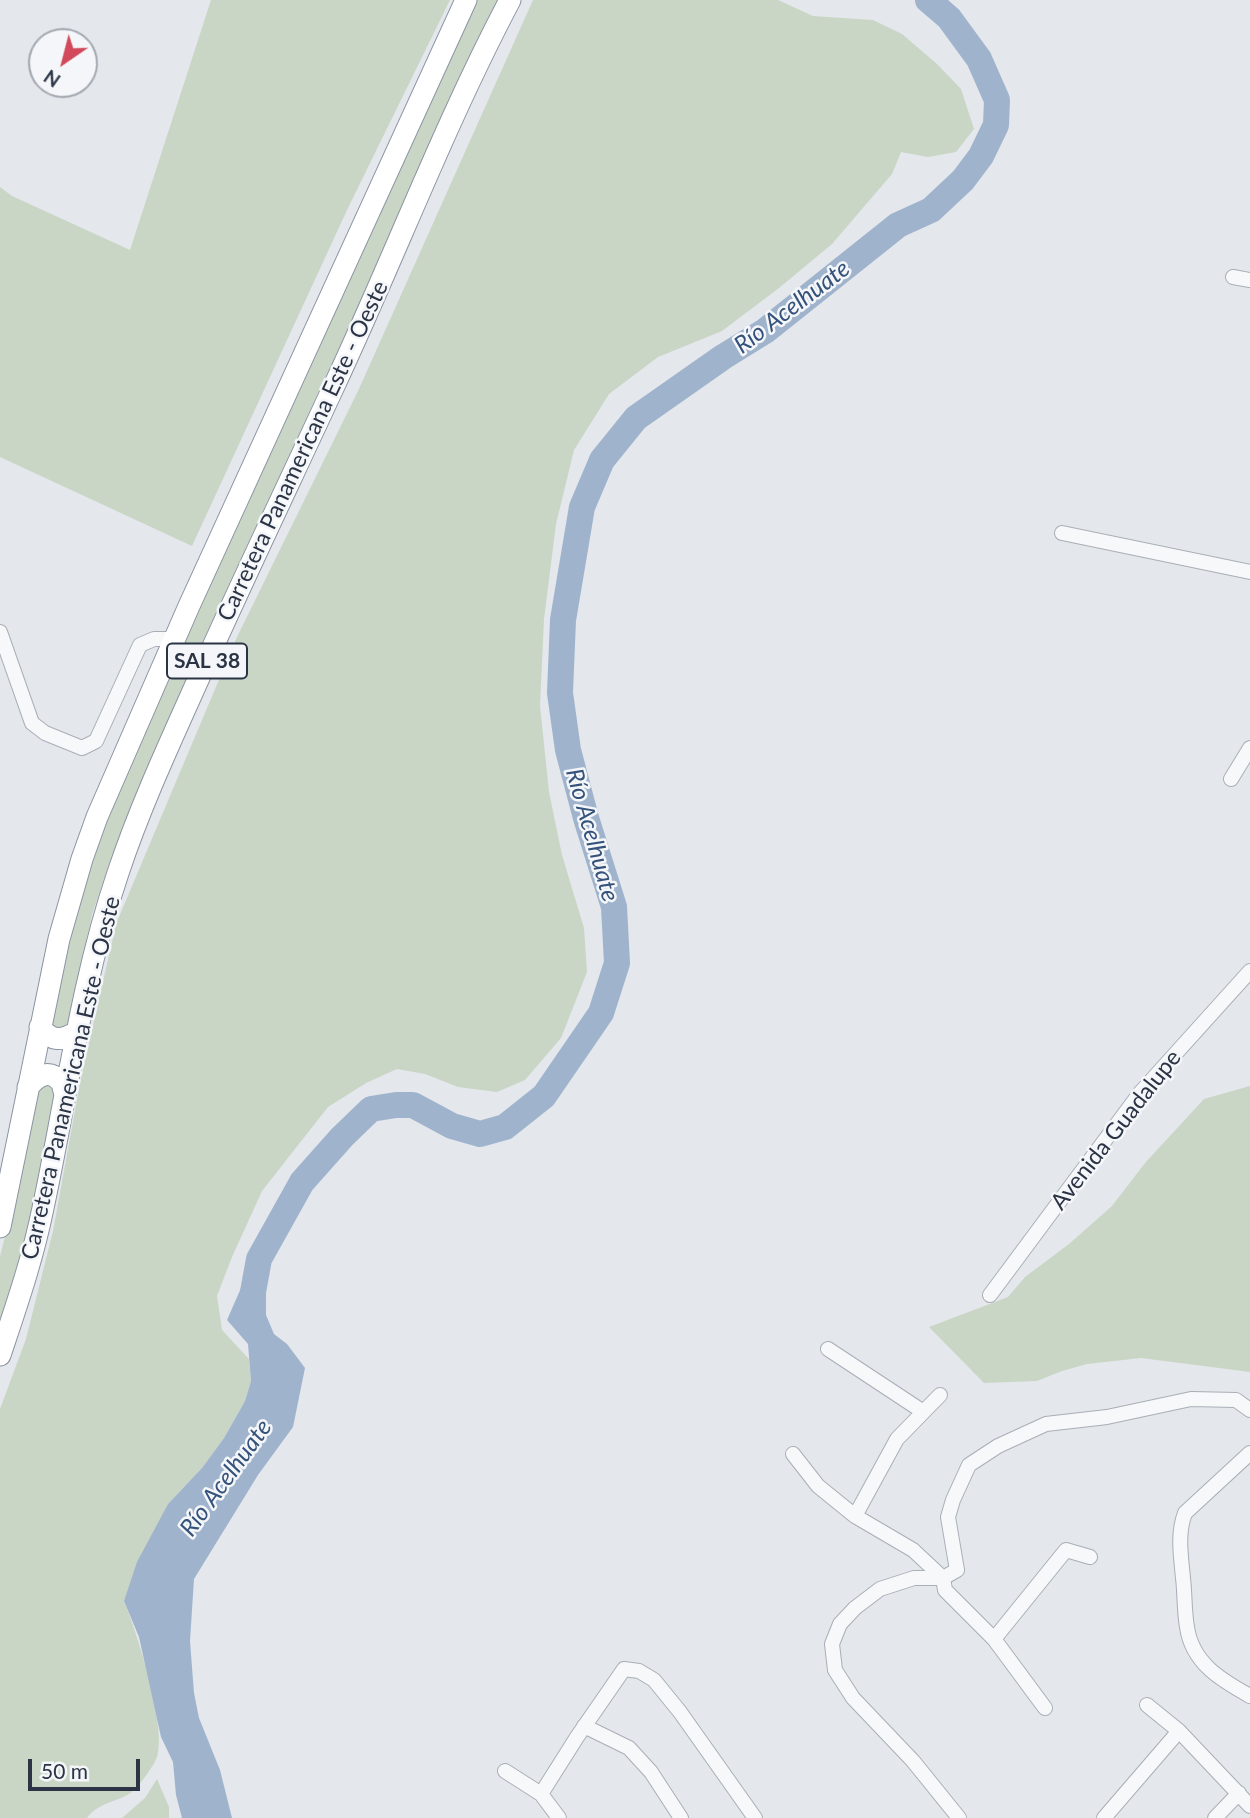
<!DOCTYPE html>
<html>
<head>
<meta charset="utf-8">
<style>
  body { margin:0 }
  #map { position:relative; width:1250px; height:1818px; overflow:hidden; background:#e4e7ec; font-family:Lato,sans-serif }
  canvas { display:block }
  .north { position:absolute; left:28px; top:28px; width:70px; height:70px; box-sizing:border-box; background:#f4f6f9; border:2px solid #a4a8b1; border-radius:50%; rotate:215deg; font-size:19px; font-weight:700; line-height:28px; text-align:center; color:#2b3445 }
  .north::after { content:''; display:block; margin:auto; width:24px; height:32px; background:#d1495b; clip-path:polygon(50% 0,100% 100%,50% 72%,0 100%) }
  .scale { position:absolute; left:28px; top:1759px; width:112px; height:32px; box-sizing:border-box; border:4px solid #2b3445; border-top:0; padding-left:9px; font-size:21px; line-height:24px; white-space:nowrap; color:#2b3445; -webkit-text-stroke:5px #f4f6f9; paint-order:stroke }
</style>
</head>
<body>
<div id="map">
<canvas width="1250" height="1818"></canvas>
<div class="north">N</div>
<div class="scale">50 m</div>
</div>
<script>
const g = document.querySelector('canvas').getContext('2d');
g.lineJoin = 'round';
function fillPath(path, color) {
  g.fillStyle = color;
  g.fill(path, 'evenodd');
}
function strokePath(path, color, width, dash) {
  g.strokeStyle = color;
  g.lineWidth = width;
  g.lineCap = dash ? 'butt' : 'round';
  g.setLineDash(dash || []);
  g.stroke(path);
}
function write(font, color, halo, rows, align = 'center') {
  g.font = font + ' Lato,sans-serif';
  g.lineWidth = 5;
  g.setLineDash([]);
  g.textBaseline = 'middle';
  g.strokeStyle = halo;
  g.fillStyle = color;
  for (const [text, x, y, turn = 0] of rows) {
    g.save();
    g.translate(x, y);
    g.rotate((+turn || 0) * Math.PI / 180);
    g.textAlign = isNaN(turn) ? turn : align;
    if (halo) g.strokeText(text, 0, 0);
    g.fillText(text, 0, 0);
    g.restore();
  }
}
fillPath(new Path2D(`
  M211,0h239l-102,208 -156,338 -192,-89v-270l12,9 118,54z
  M475,0h26l-183,393 -175,387 -32,78 -19,57 -24,111 -2,4 -14,-1 -4,-15 13,-58 53,-162z
  M533,0h245l35,16 60,4 29,14 35,30 24,25 13,40 -18,23 -28,5 -27,-5 -9,22 -60,70 -53,44 -57,43 -64,26 -49,37 -35,56 -18,74 -12,95 -4,87 9,86 13,63 22,73 3,44 -26,66 -36,42 -28,12 -39,-5 -33,-13 -28,-5 -31,14 -38,24 -66,84 -30,66 -15,39 5,34 27,29 2,22 -6,20 -21,37 -22,30 -34,36 -44,97c13,32 43,125 33,156 -4,10 -14,23 -21,31 -12,14 -36,12 -49,30h-87v-409l26,-70 27,-108 27,-148 36,-159 121,-287 121,-246z
  M43,1083l9,4 3,7 -20,108 -35,124v-70l11,-43 23,-122z
  M1250,1086v286l-109,-14 -54,6 -25,7 -25,10 -53,2 -55,-56 79,-30 17,-20 44,-33 43,-38 33,-43 59,-64z
  M157,1779l12,28v11h-47l23,-20z`), '#c9d6c5');
fillPath(new Path2D(`
  M259,1259l7,30v26l8,19 13,10 18,24 -12,59 -35,48 -64,104 -4,62 4,52 5,25 21,52 12,48h-50l-6,-23 -3,-33 -12,-25 -22,-100 -15,-36 13,-39 31,-58 34,-36 22,-30 21,-37 6,-20 -3,-37 -21,-24 14,-32z`), '#9fb4cc');
strokePath(new Path2D(`
  M253,1292l6,-33 43,-77 40,-45 29,-28 25,-4h17l39,21 28,8 25,-7 39,-31 57,-83 16,-50 -3,-56 -28,-89 -18,-68 -8,-57 3,-73 19,-113 20,-47 34,-42 87,-61 42,-26 133,-106 33,-15 32,-30 18,-24 15,-31 1,-25 -18,-41 -30,-41 -21,-18`), '#9fb4cc', 26);
const minor = new Path2D(`
  M1233,277l17,3
  M1062,533l188,39
  M0,632l32,91 13,10 37,15 14,-7 44,-96 14,-6h20
  M1231,779l19,-31
  M990,1295l150,-202 110,-122
  M828,1349l94,62
  M1250,1453l-65,60c-8,21 -4,43 -2,65 2,16 1,32 4,49 5,36 34,53 63,69
  M793,1454l25,32 37,30 58,34 30,28 2,12 49,49 51,69
  M855,1516l42,-77 43,-44
  M994,1639l72,-89 24,7
  M1147,1705l32,26 71,75
  M584,1726l45,22 22,24 30,46
  M505,1771l36,23 18,24
  M541,1794l36,-57 47,-68 15,2 15,9 26,32 75,106
  M959,1818l-46,-57 -60,-63 -18,-28 -3,-26 8,-20 15,-16 25,-19 34,-11h29l14,-8 -9,-53 5,-17 16,-35 29,-19 48,-22 61,-7 84,-18 45,1 14,10
  M1104,1818l75,-87
  M1215,1818l24,-25`);
const highway = new Path2D(`
  M40,1027c12,15 21,14 37,5
  M28,1087c11,-13 22,-18 34,-4l3,12
  M0,1227l59,-288 23,-80 15,-42 92,-211 277,-606
  M0,1355c16,-48 33,-97 43,-147 24,-112 38,-226 75,-335 23,-69 54,-135 84,-202 43,-96 88,-190 132,-285 60,-128 110,-261 176,-386`);
strokePath(minor, '#a9aeb7', 16);
strokePath(highway, '#8b94a3', 23);
strokePath(minor, '#f7f8fa', 14);
strokePath(highway, '#fff', 21);
for (const [x, y, w] of [
  [207,661,80]
]) {
  const box = new Path2D();
  box.roundRect(x - w / 2, y - 17.5, w, 35, 5);
  g.fillStyle = '#f4f6f9';
  g.fill(box);
  strokePath(box, '#2b3445', 2);
}
write('bold 21px', '#2b3445', null, [
  ["SAL 38",207,661]
]);
write('23px', '#2b3445', '#f4f6f9', [
  ["Carretera Panamericana Este - Oeste",303,451,-65],
  ["Carretera Panamericana Este - Oeste",71,1078,-77],
  ["Avenida Guadalupe",1116,1130,-52]
]);
write('italic 24px', '#34527a', '#f4f6f9', [
  ["Río Acelhuate",792,307,-37],
  ["Río Acelhuate",592,835,74],
  ["Río Acelhuate",226,1478,-54]
]);
</script>
</body>
</html>
